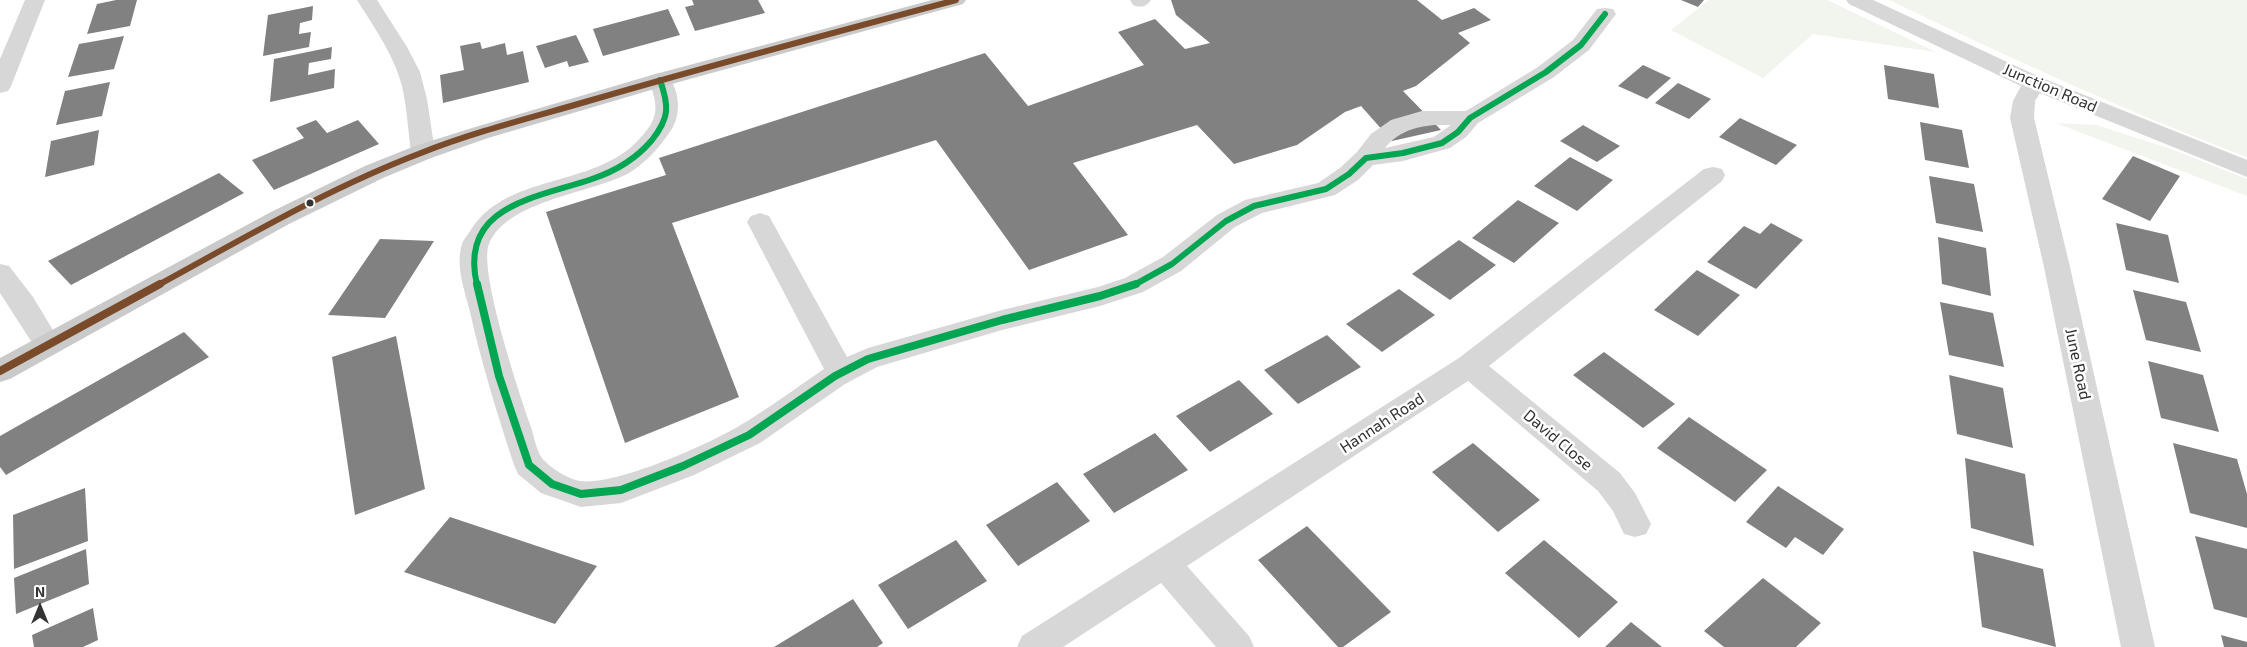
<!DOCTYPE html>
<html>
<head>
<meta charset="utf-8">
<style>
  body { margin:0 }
  #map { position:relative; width:2247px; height:647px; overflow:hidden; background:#fff; font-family:"Exo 2",sans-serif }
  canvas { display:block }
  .north { position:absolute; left:15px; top:582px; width:50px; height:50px; -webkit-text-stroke:4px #fff; paint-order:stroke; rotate:0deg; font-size:14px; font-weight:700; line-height:20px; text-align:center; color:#333 }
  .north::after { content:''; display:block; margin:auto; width:18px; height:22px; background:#333; clip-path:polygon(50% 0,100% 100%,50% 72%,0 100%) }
</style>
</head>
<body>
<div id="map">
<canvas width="2247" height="647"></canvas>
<div class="north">N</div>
</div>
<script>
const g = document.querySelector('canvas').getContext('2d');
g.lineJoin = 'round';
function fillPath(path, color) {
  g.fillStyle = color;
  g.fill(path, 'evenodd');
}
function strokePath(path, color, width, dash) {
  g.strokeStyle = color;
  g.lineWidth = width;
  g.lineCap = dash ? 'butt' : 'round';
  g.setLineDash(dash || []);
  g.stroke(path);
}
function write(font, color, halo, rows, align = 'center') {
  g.font = font + ' "Exo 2",sans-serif';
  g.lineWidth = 5;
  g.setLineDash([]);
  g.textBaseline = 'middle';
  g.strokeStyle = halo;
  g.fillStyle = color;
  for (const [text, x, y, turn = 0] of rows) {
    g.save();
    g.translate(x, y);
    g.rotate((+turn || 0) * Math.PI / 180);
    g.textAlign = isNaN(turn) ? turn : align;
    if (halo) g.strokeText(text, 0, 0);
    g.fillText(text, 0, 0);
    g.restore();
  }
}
fillPath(new Path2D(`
  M1709,0h118l109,52 -123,-18 -50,44 -92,-48z
  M1889,0h358v157c-122,-46 -241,-101 -358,-157z
  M2056,123l40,2 75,24 76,30v17z`), '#f1f5ed');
fillPath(new Path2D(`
  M116,0h21l-7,26 -43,8 10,-30z
  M692,0h66l7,13 -70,18 -10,-24 9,-2z
  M1171,0h246l25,20 32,-12 17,12 -33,13 12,10 -54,43 -13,5 38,39 -49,11 -31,-35 -16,6 -48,33 -63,19 -37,-39 -124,38 55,72 -99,35 -93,-130 -264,83 67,174 -114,46 -79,-231 120,-37 -7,-17 326,-105 43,53 116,-41 -26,-33 37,-13 30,30 25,-6 -34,-28z
  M1681,0h23l-6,7z
  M313,6l-1,14 -12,3 -1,11 12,-2 -2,15 -46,9 5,-41z
  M668,9l12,26 -77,21 -10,-27z
  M576,35l13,27 -20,5 -2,-6 -22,7 -9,-22z
  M124,36l-10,33 -46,8 11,-33z
  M480,42l2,7 23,-6 2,12 16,-4 6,31 -86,21 -3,-28 24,-5 -4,-24z
  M332,47l-1,12 -22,4 -1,12 27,-6 -1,19 -64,14 4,-43z
  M1643,65l28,13 -24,21 -29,-13z
  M1884,65l50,9 5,34 -51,-9z
  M110,82l-8,34 -46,9 9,-34z
  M1678,83l33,16 -22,20 -34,-16z
  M1740,118l57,27 -21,20 -57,-28z
  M316,120l11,13 31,-13 21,24 -105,46 -22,-30 52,-22 -8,-10z
  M1920,122l42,8 7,38 -44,-8z
  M1583,125l37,21 -23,16 -37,-21z
  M99,130l-5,35 -49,12 6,-36z
  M2133,156l47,20 -30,45 -48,-22z
  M1570,157l43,23 -36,31 -43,-25z
  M219,173l25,20 -173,92 -23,-24z
  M1929,176l45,8 9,48 -47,-9z
  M1518,200l41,23 -45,40 -42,-25z
  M1771,223l32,17 -47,49 -49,-27 37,-36 16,8z
  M2116,223l52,12 11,48 -53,-13z
  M1938,237l48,11 5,48 -49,-12z
  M380,239l54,2 -49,77 -57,-3z
  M1459,240l37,25 -46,35 -38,-26z
  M1697,270l43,25 -42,41 -44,-26z
  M1399,289l36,26 -53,37 -36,-28z
  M2133,290l53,12 15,50 -55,-12z
  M1940,302l53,11 11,54 -55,-12z
  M184,332l25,25 -203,118 -6,-8v-31z
  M1327,335l34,32 -63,37 -34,-34z
  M396,336l29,153 -70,26 -23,-158z
  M1604,352l71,52 -32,24 -70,-53z
  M2148,361l55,14 16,57 -58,-14z
  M1949,375l54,13 10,60 -56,-14z
  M1239,380l34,34 -63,38 -34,-36z
  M1689,417l78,53 -32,32 -78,-54z
  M1155,433l33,37 -74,43 -31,-39z
  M1473,443l67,57 -42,32 -66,-60z
  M2173,443l64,16 10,35v34l-57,-15z
  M1965,458l60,16 9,72 -63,-18z
  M1057,482l33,39 -72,45 -32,-41z
  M1778,486l66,43 -21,26 -28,-18 -9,11 -40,-26z
  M85,488l3,53 -74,28 -1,-54z
  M450,517l147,49 -42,58 -151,-52z
  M1307,526l84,86 -48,35h-5l-80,-87z
  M2195,536l52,13v69l-33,-9z
  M956,540l31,41 -79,48 -30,-44z
  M1544,540l74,62 -39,36 -74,-65z
  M86,549l3,35 -73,30 -2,-36z
  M1973,551l70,18 13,78 -74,-20z
  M1763,578l58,45 -25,24h-72l-20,-16z
  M853,599l30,44 -6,4h-103z
  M93,608l5,32 -15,7h-49l-2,-12z
  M1631,622l31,25h-57z
  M2221,635l26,7v5h-23z`), '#818181');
fillPath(new Path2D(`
  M25,0h20l-34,86 -3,5 -8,2v-34z
  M357,0h20l30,47 13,25 7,27 8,53 -4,6 -8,2 -8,-2 -4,-6c-3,-22 -4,-44 -9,-66 -8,-31 -28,-59 -45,-86z
  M1130,0h21c-5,7 -10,8 -18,5z
  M1846,0h27l169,78 205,82v17l-207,-84 -5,8 -1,17 36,149 85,380h-34l-77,-380 -34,-149 3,-17 8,-15 -172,-82z
  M1605,8l8,1 3,5 -27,36 -35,27 -76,46 -12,14 -16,11 -47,13 -30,4 -15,15 -23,15 -73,18 -27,14 -54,44 -38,21 -43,14 -98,24 -125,37 -32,17 -85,59 -66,32 -73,28 -40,4 -40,-14 -23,-19 -4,-9c-17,-52 -32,-100 -44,-153 -5,-21 -15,-46 -8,-68 2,-5 7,-11 10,-16 39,-57 126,-39 170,-92 6,-7 11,-13 13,-23 2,-11 -3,-23 -6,-33l3,-5 8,-2 8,2c13,19 14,43 -1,61 -11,15 -22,27 -38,37 -39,21 -122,27 -140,71 -11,26 31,152 42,183 3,9 5,23 11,31 8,10 26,21 38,23 35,5 127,-36 159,-55 29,-17 57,-38 85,-57l-77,-147 4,-6 9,-3 9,3 78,141 21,-9 134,-38 96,-23 27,-9 38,-21 54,-42 28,-15 73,-17 22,-15 17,-16 14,-18 20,-14 31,-9h44l72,-44 35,-27 24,-31zM1434,125h17l-17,12 -49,11c13,-16 29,-21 49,-23z
  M1713,167l9,2 3,6 -3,6 -233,185 131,107 15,20 16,31 -5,10 -11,3 -11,-3 -11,-23 -15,-20 -130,-110 -281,185 62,70 5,11h-38l-55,-64 -98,64h-46l5,-11 437,-278 245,-189z
  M0,264l9,2 24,31 29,48 -4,7 -10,4 -10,-4 -38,-59z`), '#d7d7d7');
fillPath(new Path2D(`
  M932,0h34l-3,4 -295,81 -180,53 -57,20 -48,20 -94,46 -279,155 -10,3v-24l271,-146 94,-46 50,-20 57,-18 180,-53z`), '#cacaca');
strokePath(new Path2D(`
  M477,285c-19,-80 60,-87 115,-106 24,-8 44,-20 60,-39 18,-23 17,-34 8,-60
  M1134,285l38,-21 54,-43 28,-15 72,-17 23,-15 17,-16 37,-5 39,-10 16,-11 12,-14 76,-46 35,-27 24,-31`), '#00a651', 6);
strokePath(new Path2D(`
  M477,284l22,92 30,89 23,19 29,10 40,-4 62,-24 66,-31 86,-59 33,-17 134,-39 98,-24 36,-12`), '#00a651', 8);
strokePath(new Path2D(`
  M158,285c86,-47 171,-97 263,-132 53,-21 109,-35 164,-51 123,-36 247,-69 371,-102`), '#7a4b2a', 6);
strokePath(new Path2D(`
  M0,371l160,-87`), '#7a4b2a', 8);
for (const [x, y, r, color] of [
  [310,203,4.5,"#333"]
]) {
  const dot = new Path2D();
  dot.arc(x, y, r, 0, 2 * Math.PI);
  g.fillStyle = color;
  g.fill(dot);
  strokePath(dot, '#fff', 2);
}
write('16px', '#333', '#fff', [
  ["Junction Road",2050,88,23],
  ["June Road",2078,364,78],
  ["Hannah Road",1382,423,-33],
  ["David Close",1558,440,40]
]);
</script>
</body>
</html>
